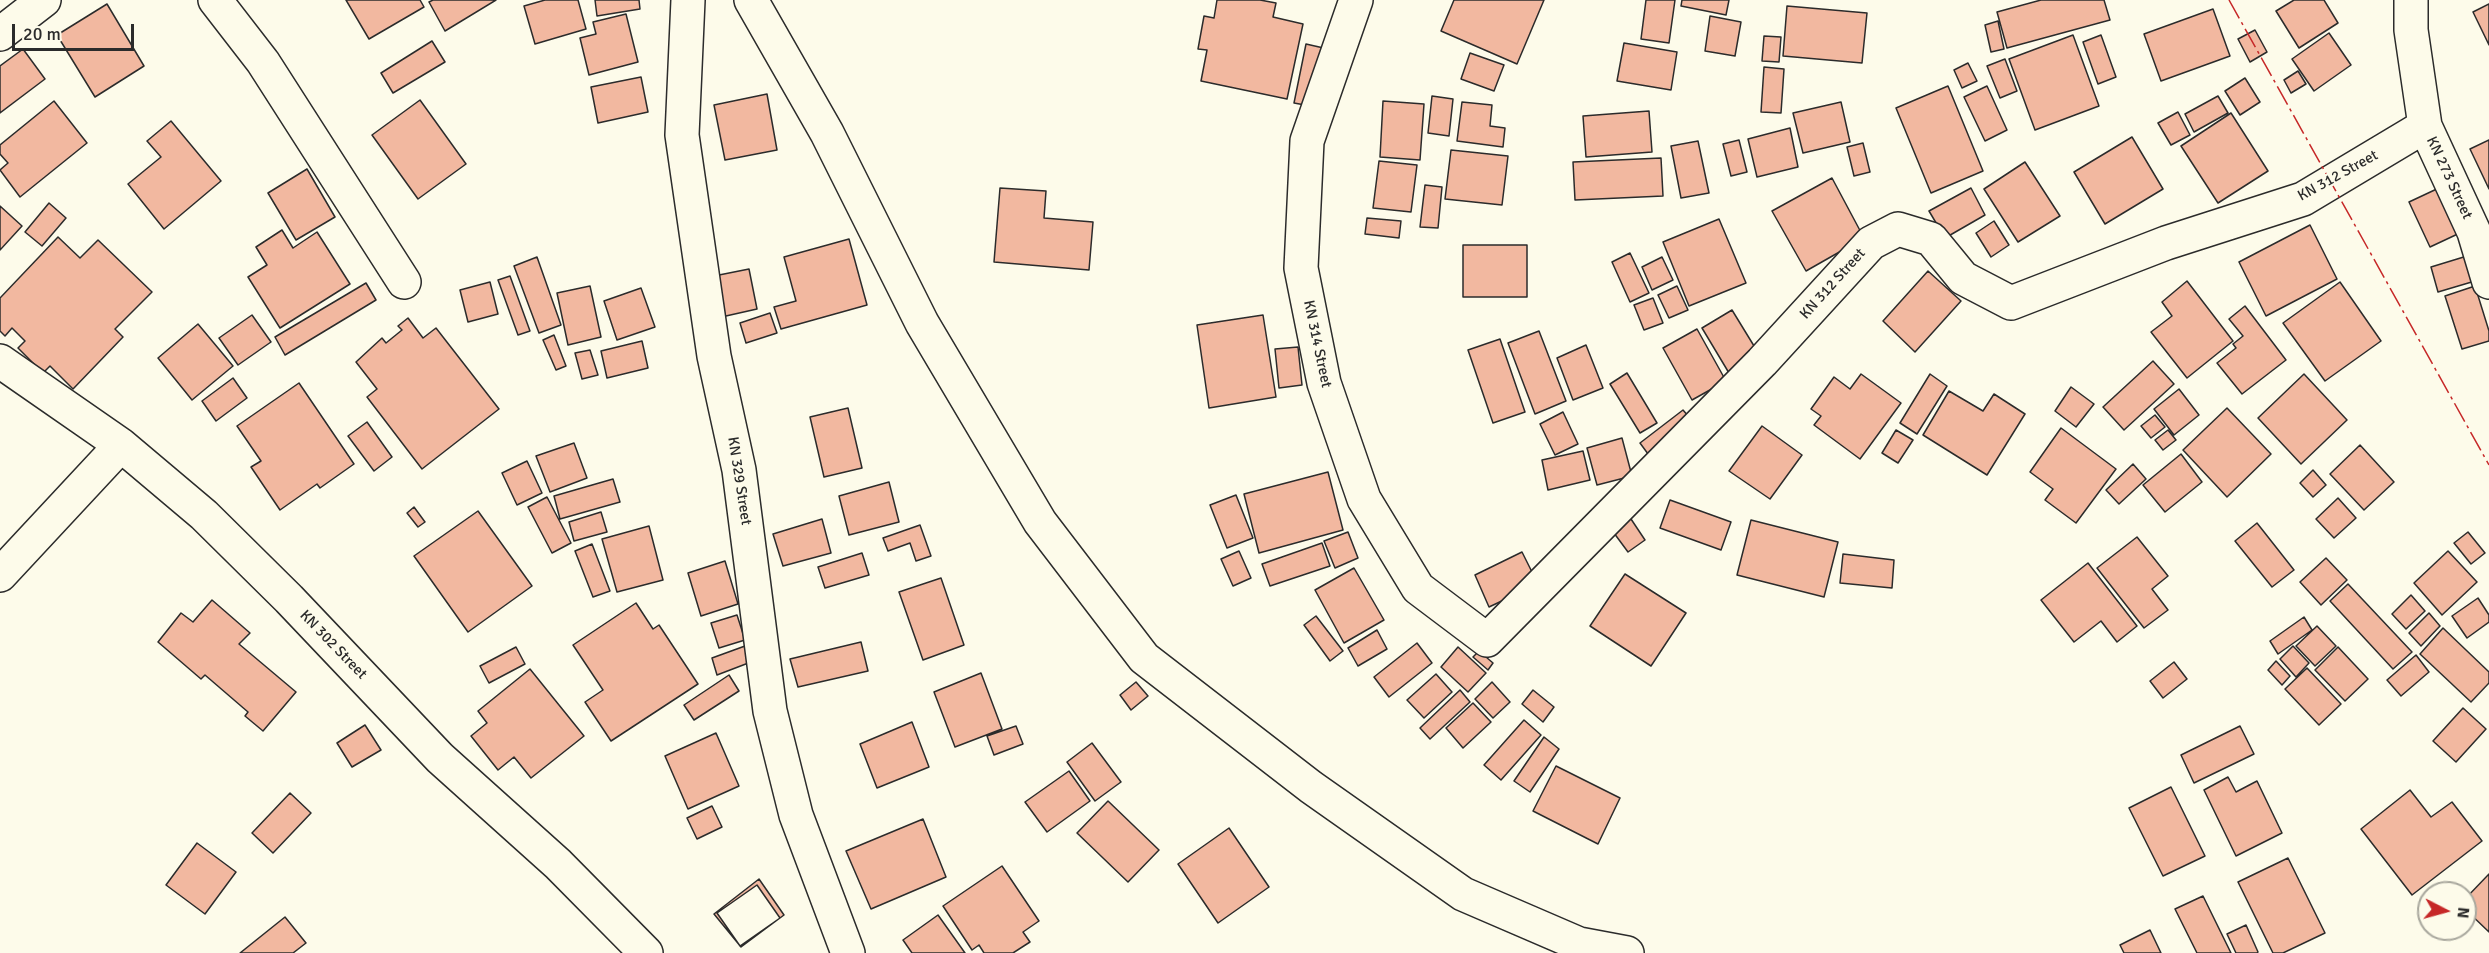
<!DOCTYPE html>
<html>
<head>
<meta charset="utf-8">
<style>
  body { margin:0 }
  #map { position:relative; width:2489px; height:953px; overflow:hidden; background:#fdfbea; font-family:Signika,sans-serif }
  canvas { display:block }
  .north { position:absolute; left:2417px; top:881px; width:60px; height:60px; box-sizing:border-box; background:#fdfbea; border:2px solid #a9a89e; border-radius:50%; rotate:96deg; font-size:16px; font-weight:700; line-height:24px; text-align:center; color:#2b2b2b }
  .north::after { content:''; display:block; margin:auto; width:21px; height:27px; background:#c62828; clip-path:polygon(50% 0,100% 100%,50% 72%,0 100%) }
  .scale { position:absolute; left:12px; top:24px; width:122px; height:27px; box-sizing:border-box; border:3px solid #2b2b2b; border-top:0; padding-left:8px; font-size:18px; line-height:21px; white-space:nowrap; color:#2b2b2b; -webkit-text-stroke:4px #fdfbea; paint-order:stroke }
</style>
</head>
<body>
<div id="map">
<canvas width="2489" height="953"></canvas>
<div class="north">N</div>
<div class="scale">20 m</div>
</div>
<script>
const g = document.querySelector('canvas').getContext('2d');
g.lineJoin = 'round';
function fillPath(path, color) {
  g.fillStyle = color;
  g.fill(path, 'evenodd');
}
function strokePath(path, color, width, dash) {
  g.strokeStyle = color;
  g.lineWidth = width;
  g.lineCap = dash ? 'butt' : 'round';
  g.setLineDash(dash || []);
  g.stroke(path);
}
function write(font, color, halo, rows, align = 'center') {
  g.font = font + ' Signika,sans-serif';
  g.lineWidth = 4.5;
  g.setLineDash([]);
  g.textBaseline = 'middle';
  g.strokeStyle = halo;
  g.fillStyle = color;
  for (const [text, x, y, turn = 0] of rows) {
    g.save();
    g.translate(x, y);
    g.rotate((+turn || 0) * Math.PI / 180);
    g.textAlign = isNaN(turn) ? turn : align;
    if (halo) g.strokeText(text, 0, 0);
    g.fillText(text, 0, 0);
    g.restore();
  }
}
const building = new Path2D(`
  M346,0h74l4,7 -55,32z
  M433,0h63l-51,31 -16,-29z
  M545,0h33l8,29 -51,15 -11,-38z
  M595,0h44l1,9 -43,7z
  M1217,0h43l16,3 -3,14 30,7 -16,75 -86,-18 6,-31 -9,-1 6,-33 10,2z
  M1454,0h90l-27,64 -76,-33z
  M1646,0h29l-6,43 -28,-4z
  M1682,0h47l-3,15 -45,-9z
  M2041,0h63l6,20 -103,28 -10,-36z
  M2294,0h30l14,23 -39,25 -23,-37z
  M107,4l37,62 -49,31 -38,-62z
  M2489,4v41l-16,-33z
  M1787,6l80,7 -5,50 -79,-7z
  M2213,9l17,47 -69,25 -17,-47z
  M626,14l12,48 -49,13 -9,-37 16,-4 -3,-12z
  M1710,16l31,6 -6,34 -30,-5z
  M1998,21l6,28 -13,3 -6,-27z
  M2255,30l12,22 -17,10 -12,-23z
  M2329,33l22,32 -37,26 -22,-32z
  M2073,35l26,71 -64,24 -26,-71z
  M2101,35l15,42 -18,7 -15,-42z
  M1764,36l17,1 -2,25 -17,-1z
  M432,41l13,21 -52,31 -12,-20z
  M1624,43l53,9 -6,38 -54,-9z
  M1306,44l22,5 -12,58 -22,-4z
  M23,49l22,30 -45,34v-47z
  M1470,53l34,12 -10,26 -33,-12z
  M2005,59l12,32 -17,7 -13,-32z
  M1968,63l9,18 -15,7 -8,-18z
  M1764,67l20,2 -3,44 -20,-1z
  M2298,71l8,13 -15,9 -7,-13z
  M641,77l7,35 -50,11 -7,-36z
  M2245,78l15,24 -20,13 -15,-24z
  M1948,86l35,85 -52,22 -35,-85z
  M1987,86l20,44 -22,11 -21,-44z
  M767,94l10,56 -52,10 -11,-55z
  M1432,96l21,3 -4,37 -21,-3z
  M2218,96l10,17 -34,19 -9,-18z
  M420,100l46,64 -48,35 -46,-64z
  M54,101l33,42 -67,54 -20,-27 8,-7 -8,-9v-9z
  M1383,101l41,3 -4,56 -40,-3z
  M1462,102l30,3 -2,21 15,2 -2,19 -46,-6z
  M1841,102l9,40 -47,11 -10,-40z
  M1649,111l3,41 -66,5 -3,-41z
  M2178,112l12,23 -19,10 -13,-22z
  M2231,113l37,58 -50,32 -37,-57z
  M171,121l50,60 -57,48 -36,-45 33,-27 -14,-16z
  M1790,128l8,39 -41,10 -9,-38z
  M2132,137l31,52 -58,35 -31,-52z
  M1739,140l8,32 -16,4 -8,-32z
  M2489,140v49l-19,-40z
  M1698,141l11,52 -28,5 -10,-52z
  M1863,143l7,29 -16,4 -7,-29z
  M1451,150l57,6 -6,49 -57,-6z
  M1661,158l2,38 -88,4 -2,-38z
  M1379,161l38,4 -6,47 -38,-4z
  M2025,162l35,54 -42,26 -34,-53z
  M307,169l28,48 -39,23 -28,-47z
  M1832,178l32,60 -58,33 -34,-60z
  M1425,185l17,2 -4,41 -18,-1z
  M2441,187l21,45 -32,15 -21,-45z
  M1000,188l46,3 -2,27 49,4 -4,48 -95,-8z
  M1971,188l14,27 -40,23 -16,-27z
  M49,203l17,15 -24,28 -17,-14z
  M0,206l22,20 -22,24z
  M1367,218l34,3 -2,17 -34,-4z
  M1719,219l27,64 -57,23 -26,-64z
  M1994,221l15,24 -18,12 -15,-24z
  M2310,225l27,54 -71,37 -27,-54z
  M282,230l11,18 24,-16 33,52 -70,44 -32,-51 19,-12 -11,-18z
  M58,237l22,21 18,-18 54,52 -37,37 8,8 -50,52 -23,-23 -7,7 -25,-25 7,-7 -13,-13 -7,8 -5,-5v-33z
  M849,239l18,66 -86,24 -7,-22 22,-6 -12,-44z
  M1463,245h64v52h-64z
  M1630,253l19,40 -19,9 -18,-40z
  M2467,256l8,25 -37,11 -7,-25z
  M537,257l24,68 -22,8 -25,-67z
  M1662,257l11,23 -21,10 -10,-23z
  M749,269l8,40 -40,9 -8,-41z
  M1928,271l33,30 -46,51 -32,-31z
  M510,276l20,55 -12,4 -20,-55z
  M2187,281l46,60 -46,37 -36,-46 21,-16 -10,-14z
  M490,282l8,32 -30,8 -8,-32z
  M2340,282l41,59 -56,40 -42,-58z
  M366,283l10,17 -91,55 -10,-18z
  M590,286l11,51 -33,8 -11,-52z
  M1677,286l11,24 -19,8 -11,-23z
  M2475,286l14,45v10l-27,8 -17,-53z
  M641,288l14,39 -38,13 -13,-39z
  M1653,298l10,25 -19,7 -10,-25z
  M2245,306l41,54 -44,34 -25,-31 19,-15 -3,-4 10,-8 -14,-17z
  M1732,310l30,49 -30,19 -30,-50z
  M770,313l7,20 -31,10 -6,-20z
  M252,315l19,27 -33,23 -19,-27z
  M1263,315l13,82 -67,11 -12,-83z
  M408,318l15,20 13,-10 63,81 -77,60 -55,-72 10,-8 -21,-27 26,-24 4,5 16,-13 -4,-4z
  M198,324l35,42 -41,34 -34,-42z
  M1697,329l29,52 -34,19 -29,-52z
  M1539,331l27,70 -31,13 -27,-71z
  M554,335l12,31 -10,4 -13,-30z
  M1500,339l25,73 -32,11 -25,-73z
  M642,341l6,27 -41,10 -6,-27z
  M1586,345l17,43 -30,12 -16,-42z
  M1298,347l4,38 -23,3 -4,-39z
  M590,350l8,25 -16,4 -7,-26z
  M2153,361l21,23 -50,46 -21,-23z
  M1627,373l30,50 -17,10 -30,-49z
  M1861,374l40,29 -41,56 -46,-34 7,-9 -10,-7 23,-32 16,12z
  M1930,374l17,12 -30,48 -17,-11z
  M2304,374l43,46 -46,44 -43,-46z
  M233,378l14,20 -31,23 -14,-20z
  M299,383l55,81 -34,24 -3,-4 -37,26 -29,-43 10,-6 -24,-35z
  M2071,387l23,17 -18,23 -21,-16z
  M2179,389l20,26 -25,20 -20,-26z
  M1949,391l34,20 11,-17 31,20 -38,61 -64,-40z
  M848,408l14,60 -38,9 -14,-60z
  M2227,408l44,46 -44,43 -44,-47z
  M1683,410l12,14 -44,34 -11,-15z
  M1563,412l15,32 -23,11 -15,-31z
  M2155,415l10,12 -14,11 -10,-12z
  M367,422l25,35 -18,14 -26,-35z
  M1762,426l40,29 -32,44 -41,-28z
  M2061,428l55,41 -40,54 -31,-23 8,-11 -23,-17z
  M1896,430l17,10 -15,23 -16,-10z
  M2168,430l8,10 -13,10 -8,-10z
  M1622,438l10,38 -35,9 -10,-37z
  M574,443l13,35 -37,14 -14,-36z
  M2360,445l34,37 -30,28 -34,-36z
  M1583,451l7,29 -42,10 -6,-30z
  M2181,454l21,28 -37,30 -22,-27z
  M527,461l15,32 -25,12 -15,-32z
  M2133,464l13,15 -27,25 -13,-14z
  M2313,470l13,15 -13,12 -13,-14z
  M1328,472l15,58 -84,23 -15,-59z
  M613,479l7,23 -60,17 -6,-23z
  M889,482l10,40 -50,13 -10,-39z
  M1236,495l17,43 -26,10 -17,-43z
  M547,497l24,46 -19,10 -24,-46z
  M2338,498l18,20 -22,20 -18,-19z
  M1670,500l61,22 -10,28 -61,-22z
  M414,507l11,15 -7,5 -11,-14z
  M478,511l54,75 -64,46 -54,-76z
  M601,512l6,20 -33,9 -5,-19z
  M1629,516l16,24 -17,12 -17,-23z
  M822,519l9,34 -48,13 -10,-32z
  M1751,520l87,22 -14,55 -87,-22z
  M2257,523l37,47 -22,17 -37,-46z
  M920,525l11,31 -15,5 -6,-18 -22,8 -5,-13z
  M649,526l14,54 -46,12 -15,-53z
  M1348,532l10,26 -23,10 -11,-27z
  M2468,532l17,21 -14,11 -17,-21z
  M2137,537l31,39 -16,13 16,21 -24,18 -47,-60z
  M1322,543l8,23 -60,20 -8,-22z
  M592,544l18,47 -17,6 -18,-46z
  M1239,551l12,27 -18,8 -12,-27z
  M2448,551l29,31 -35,33 -28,-32z
  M1522,552l16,32 -49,23 -14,-32z
  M862,553l7,22 -44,13 -7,-21z
  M1843,554l51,6 -2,28 -52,-5z
  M2326,558l21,22 -26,25 -21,-23z
  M725,561l13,43 -37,12 -13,-43z
  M2088,563l49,63 -20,16 -16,-21 -27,21 -33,-42z
  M1354,568l30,52 -40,23 -29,-53z
  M1625,574l61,39 -35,53 -61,-40z
  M941,578l23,67 -41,15 -24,-68z
  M2348,584l64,68 -19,17 -63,-68z
  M2411,595l14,16 -19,18 -14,-15z
  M2478,598l11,17v7l-22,16 -15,-22z
  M212,600l38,33 -11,11 57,48 -33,39 -18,-15 3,-4 -43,-37 -4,4 -43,-37 23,-29 12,9z
  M636,603l17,26 6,-4 39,59 -87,57 -26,-39 18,-12 -30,-45z
  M2429,613l11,13 -19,20 -12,-13z
  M737,615l8,25 -26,8 -8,-25z
  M1316,616l27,35 -13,10 -26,-36z
  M2304,617l8,13 -34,24 -8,-13z
  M2317,626l19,20 -21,20 -19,-20z
  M2443,628l46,44v11l-18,19 -51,-48z
  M1377,630l10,19 -29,17 -10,-18z
  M861,642l7,29 -70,16 -8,-28z
  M1417,643l15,20 -43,34 -15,-20z
  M745,646l6,16 -34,13 -5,-17z
  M2293,646l16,17 -13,14 -16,-18z
  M516,647l9,17 -36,19 -9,-17z
  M1458,647l28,26 -18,19 -27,-25z
  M2338,647l30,32 -23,22 -30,-31z
  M1479,651l14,12 -5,7 -15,-13z
  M2416,655l13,17 -28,24 -14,-16z
  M2276,661l14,15 -8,9 -14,-15z
  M2174,662l13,17 -24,19 -13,-17z
  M2307,668l34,36 -22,21 -34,-36z
  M530,669l54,67 -53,42 -17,-21 -16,13 -27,-34 16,-13 -9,-12z
  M981,673l21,56 -47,18 -21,-55z
  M1436,674l16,18 -28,26 -17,-18z
  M729,675l10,16 -45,29 -10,-15z
  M1136,682l12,14 -17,14 -11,-15z
  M1492,682l18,20 -17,16 -18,-19z
  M1460,690l10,12 -40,37 -10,-11z
  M1533,690l21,17 -11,15 -21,-18z
  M1473,703l18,19 -28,26 -17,-20z
  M2463,708l23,21 -30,33 -23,-21z
  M1524,720l17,15 -40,45 -17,-15z
  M912,722l17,45 -52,21 -17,-44z
  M365,725l16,25 -29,17 -15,-24z
  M1016,726l7,18 -29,11 -7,-19z
  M2240,726l14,28 -60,29 -13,-28z
  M716,733l23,53 -51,23 -23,-53z
  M1544,737l15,12 -29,43 -16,-11z
  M1092,743l29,39 -26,19 -28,-39z
  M1556,766l64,32 -22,46 -65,-33z
  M1069,771l21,30 -43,31 -22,-30z
  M2228,777l8,15 21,-11 25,52 -46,23 -32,-66z
  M2171,787l34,69 -42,20 -34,-68z
  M2410,790l21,27 21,-15 30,39 -70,54 -51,-66z
  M290,793l21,20 -38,40 -21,-20z
  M1108,801l51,49 -31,32 -51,-49z
  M712,806l10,21 -25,12 -10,-21z
  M923,819l23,58 -75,32 -25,-58z
  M1229,828l40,59 -51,36 -40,-59z
  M197,843l39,29 -31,42 -39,-29z
  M2288,858l37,75 -42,20h-10l-35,-71z
  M1002,866l37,55 -16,11 7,10 -17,11h-29l-5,-8 -7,5 -29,-44z
  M2489,874v58l-24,-23v-10z
  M759,879l25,36 -43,32 -27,-33z
  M757,885l23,33 -40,28 -23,-33z
  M2203,896l28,57h-34l-22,-44z
  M938,915l27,38h-53l-9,-13z
  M285,917l21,26 -13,10h-53z
  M2246,925l12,27 -1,1h-21l-9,-19z
  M2150,930l11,23h-37l-4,-8z`);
fillPath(building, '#f2b8a0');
strokePath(building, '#2b2b2b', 1.5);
const minor = new Path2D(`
  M215,0l48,62 141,220
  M688,0l-6,135 32,221 25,114 31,241 26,104 52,138
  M751,0l76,133 95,190 118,199 104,136 167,129 152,107 116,50 48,9
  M1356,0l-49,141 -6,127 23,115 40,116 54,89 69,52 275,-278 109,-119 27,-14 33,10 32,39 48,25 155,-60 137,-44 122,-73
  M2411,0v30l14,96 49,106 15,50
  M0,34l44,-34
  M0,361l121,84 83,70 85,84 151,159 118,106 88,89
  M0,575l121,-130`);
strokePath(minor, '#2b2b2b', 36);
strokePath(minor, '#fdfbea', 33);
strokePath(new Path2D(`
  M2229,0l260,465`), '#c62828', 1.5, [21, 4.5, 3, 4.5]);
write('15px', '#2b2b2b', '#fdfbea', [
  ["KN 312 Street",2338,176,-29],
  ["KN 273 Street",2449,178,65],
  ["KN 312 Street",1833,284,-48],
  ["KN 314 Street",1317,344,78],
  ["KN 329 Street",739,481,81],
  ["KN 302 Street",333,645,46]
]);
</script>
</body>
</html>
